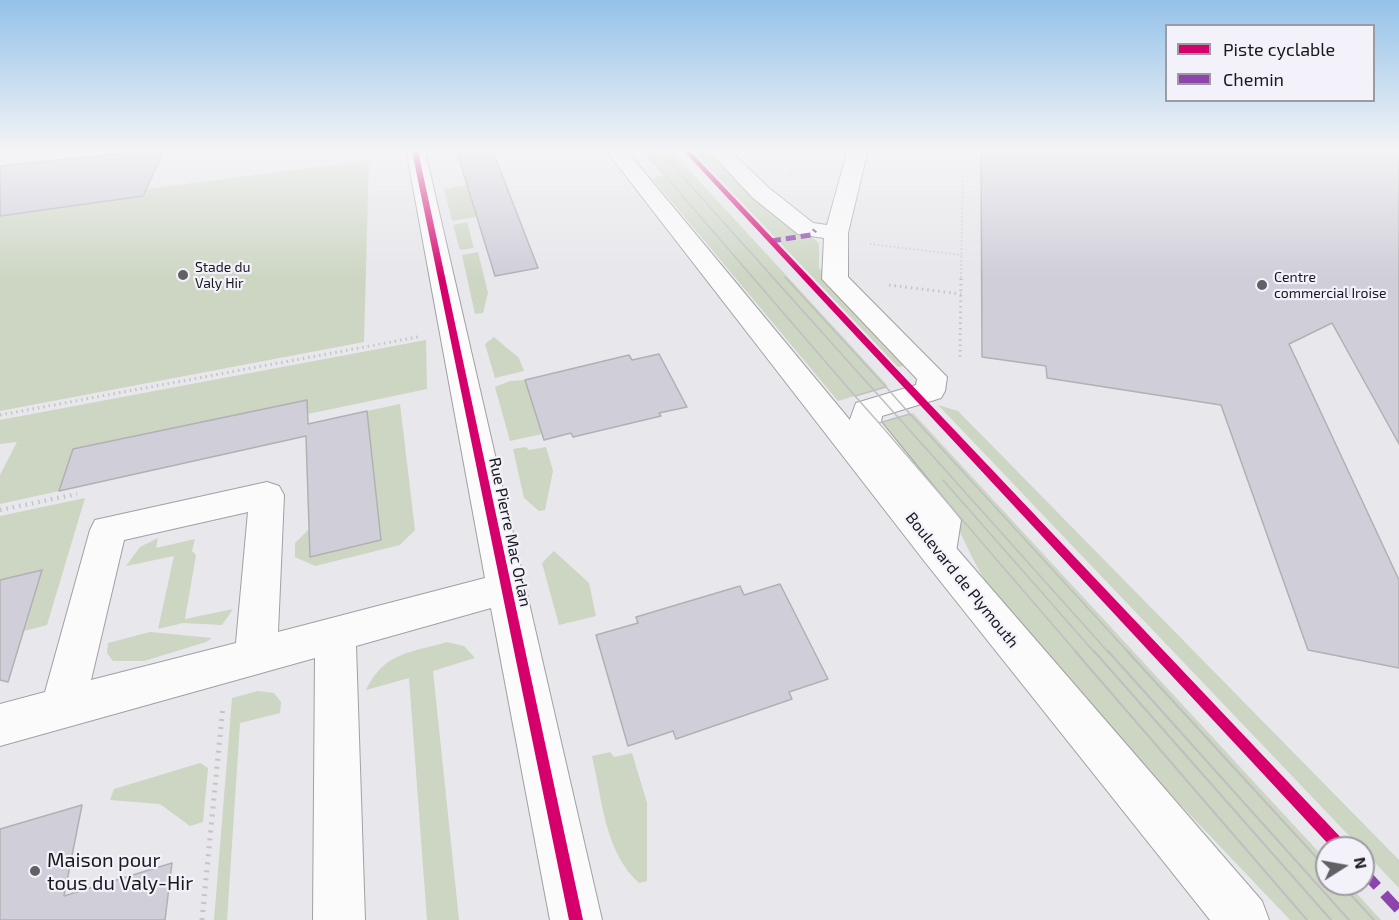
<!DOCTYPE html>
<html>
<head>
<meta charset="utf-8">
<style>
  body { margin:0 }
  #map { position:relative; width:1399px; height:920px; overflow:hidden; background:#e7e7ec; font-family:"Exo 2",sans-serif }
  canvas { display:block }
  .legend { position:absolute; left:1165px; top:24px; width:210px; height:78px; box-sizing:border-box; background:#f3f2fb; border:2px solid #9c9ba2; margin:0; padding:8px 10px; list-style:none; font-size:18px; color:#19181c }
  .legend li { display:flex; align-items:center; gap:12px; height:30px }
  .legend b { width:30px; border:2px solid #9c9ba2 }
  .north { position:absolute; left:1315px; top:836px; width:60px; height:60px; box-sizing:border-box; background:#f3f2fb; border:2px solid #9c9ba2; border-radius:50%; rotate:79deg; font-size:16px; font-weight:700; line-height:24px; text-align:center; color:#19181c }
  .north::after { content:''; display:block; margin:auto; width:21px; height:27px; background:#616065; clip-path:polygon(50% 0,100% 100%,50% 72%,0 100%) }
</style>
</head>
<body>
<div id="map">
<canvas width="1399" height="920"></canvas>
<ul class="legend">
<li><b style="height:8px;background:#d6006c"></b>Piste cyclable</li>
<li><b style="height:8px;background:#8e44ad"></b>Chemin</li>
</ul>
<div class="north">N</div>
</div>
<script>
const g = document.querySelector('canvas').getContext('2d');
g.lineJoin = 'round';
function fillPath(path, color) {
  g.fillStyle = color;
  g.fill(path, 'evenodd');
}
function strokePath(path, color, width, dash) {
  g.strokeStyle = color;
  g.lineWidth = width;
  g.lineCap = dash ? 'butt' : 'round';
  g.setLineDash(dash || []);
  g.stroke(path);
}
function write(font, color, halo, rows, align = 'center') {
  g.font = font + ' "Exo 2",sans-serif';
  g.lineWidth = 4.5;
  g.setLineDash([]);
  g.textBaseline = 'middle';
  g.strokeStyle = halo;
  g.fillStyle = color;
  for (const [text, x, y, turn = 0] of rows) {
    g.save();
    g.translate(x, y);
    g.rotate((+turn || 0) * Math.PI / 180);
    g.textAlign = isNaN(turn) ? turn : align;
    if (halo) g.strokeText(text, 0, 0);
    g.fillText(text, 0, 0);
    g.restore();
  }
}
fillPath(new Path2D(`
  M642,149h28l218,237 -50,15 -186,-223 12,-3z
  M691,149h18l110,94v25l93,96 -14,3z
  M369,160l-5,182 -364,69v-203z
  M467,185l9,32 -24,4 -8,-32z
  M467,222l7,26 -14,2 -7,-25z
  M478,252l10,41 -5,20 -8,1 -13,-59z
  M494,337l25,21 5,13 -29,7 -10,-34z
  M426,340l1,49 -119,25 -2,-13 -233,48 -14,42 -59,13v-29l17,-33 -17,2v-24z
  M525,380l17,54 -32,7 -15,-54 15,-6z
  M400,404l15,126 -15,15 -85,21 -20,-9v-14l15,-15v29l71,-18 -14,-128z
  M938,405l20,6 441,449v28z
  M913,413l414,448v23h21l33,36h-91l-173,-182 -126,-149c-18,-24 -26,-52 -43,-77 -21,-31 -51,-59 -75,-88z
  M526,447l3,3 17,-3 7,24 -8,39 -6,1 -15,-13 -11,-49z
  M85,498l-38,127 -23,6 18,-60 -42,9v-64z
  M158,538l-2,10 39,-9 -3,12 4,4 -11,64 48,-10 -11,16 -39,-2 -25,6 16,-73 -48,10 14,-19z
  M554,551l35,32 7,33 -37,9 -17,-62z
  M150,632l62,6 -6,4 -62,19h-31l-6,-8 1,-10z
  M447,642l17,4 11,12 -42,13 26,249h-32l-18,-242 -43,12c18,-38 44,-37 81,-48z
  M258,691l16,2 7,9 -1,11 -40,10 -13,197h-13l18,-222z
  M610,752l4,5 18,-4 15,50v78l-8,2c-34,-30 -37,-84 -47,-127z
  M200,763l8,5 -5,54 -13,4 -30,-22 -50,-4 4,-11z`), '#cdd6c3');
const building = new Path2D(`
  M165,149l-22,47 -143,20v-50z
  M456,149h36l46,119 -43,8z
  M981,149h418v295l-67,-121 -43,21 110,236v88l-91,-18 -87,-245 -174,-27 -1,-12 -64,-9z
  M659,354l28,53 -28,6 2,3 -88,21 -2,-4 -27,7 -19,-60 104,-25 3,5z
  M307,400l1,24 59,-13 14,129 -71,17 -4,-121 -247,55 14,-42z
  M42,570l-34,112 -8,-2v-100z
  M780,584l48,95 -39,13 3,7 -116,40 -3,-8 -45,15 -32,-111 42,-12 -2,-6 104,-31 4,9z
  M82,805l-18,91 108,-33 -7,57h-165v-91z`);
fillPath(building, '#cfced9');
strokePath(building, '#b1b1b4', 1.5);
const minor = new Path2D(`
  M406,149l19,2 177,769h-52l-59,-312 -135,38 9,274h-52l2,-262 -315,88v-42l45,-12 45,-162 5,-10 172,-38 12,4 5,9 -6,137 207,-54zM248,512l-12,131 -145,37 33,-140z
  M707,149h21l41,39 44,35 14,2 21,-76h20l-20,84v44l99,100 -2,14 -4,7 -59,18 -1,6 80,98 -5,32 -5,10 -13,5 -13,-5 -5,-10 5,-29 -64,-79 -12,-22 7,-19 60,-18 1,-6 -95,-100 2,-41 -26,-4 -45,-36z`);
const major = new Path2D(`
  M605,149h20l326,393 311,359 7,19h-59l-285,-358z`);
strokePath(minor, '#a1a1a4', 2);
strokePath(major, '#a1a1a4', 2);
strokePath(new Path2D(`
  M953,149l10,9 -2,120
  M789,176l11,-27
  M870,244l92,11`), '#c5c5c6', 2, [1, 3]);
strokePath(new Path2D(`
  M889,285l72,9
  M960,357l1,-80
  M0,415l418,-78`), '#c5c5c6', 3, [1.5, 4]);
strokePath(new Path2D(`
  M0,510l77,-16`), '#c5c5c6', 4.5, [1.5, 5]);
strokePath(new Path2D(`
  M202,920l21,-215`), '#c5c5c6', 5, [2, 6]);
fillPath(minor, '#fbfbfc');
fillPath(major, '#fbfbfc');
strokePath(new Path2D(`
  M642,149l213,247 31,-9 -101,-110
  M658,149l451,504
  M886,387l24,27 -31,9 -24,-27z
  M943,480l152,173
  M1077,653l-198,-230 31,-9 219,239`), '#bfbfc0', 1.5);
strokePath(new Path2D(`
  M1075,651l232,269
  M1094,651l237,269
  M1108,651l241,269
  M1127,651l200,218
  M1341,884l33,36`), '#bfbfc0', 2);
strokePath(new Path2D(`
  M771,241l40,-6 4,-5`), '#8e44ad', 5, [10, 5]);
strokePath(new Path2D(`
  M1363,871l36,39`), '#8e44ad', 10, [21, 10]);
fillPath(new Path2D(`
  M415,149l3,2 165,769h-14l-157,-769z
  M682,149h6l658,694 2,5h-16z`), '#d6006c');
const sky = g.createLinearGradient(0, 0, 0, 278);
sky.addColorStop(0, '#94c2e9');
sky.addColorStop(0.54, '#f4f4f6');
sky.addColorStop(1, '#f4f4f600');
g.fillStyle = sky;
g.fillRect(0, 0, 1399, 278);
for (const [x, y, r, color] of [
  [183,275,6,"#616065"],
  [1262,285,6,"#616065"],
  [35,871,6,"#616065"]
]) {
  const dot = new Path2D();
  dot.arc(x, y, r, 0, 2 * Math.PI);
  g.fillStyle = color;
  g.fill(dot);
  strokePath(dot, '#f3f2fb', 2);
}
write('14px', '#19181c', '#f3f2fb', [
  ["Stade du",195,267],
  ["Valy Hir",195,283],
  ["Centre",1274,277],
  ["commercial Iroise",1274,293]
], 'left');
write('16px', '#19181c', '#f3f2fb', [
  ["Rue Pierre Mac Orlan",510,532,78],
  ["Boulevard de Plymouth",962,580,51]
]);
write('20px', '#19181c', '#f3f2fb', [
  ["Maison pour",47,860],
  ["tous du Valy-Hir",47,883]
], 'left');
</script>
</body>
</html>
